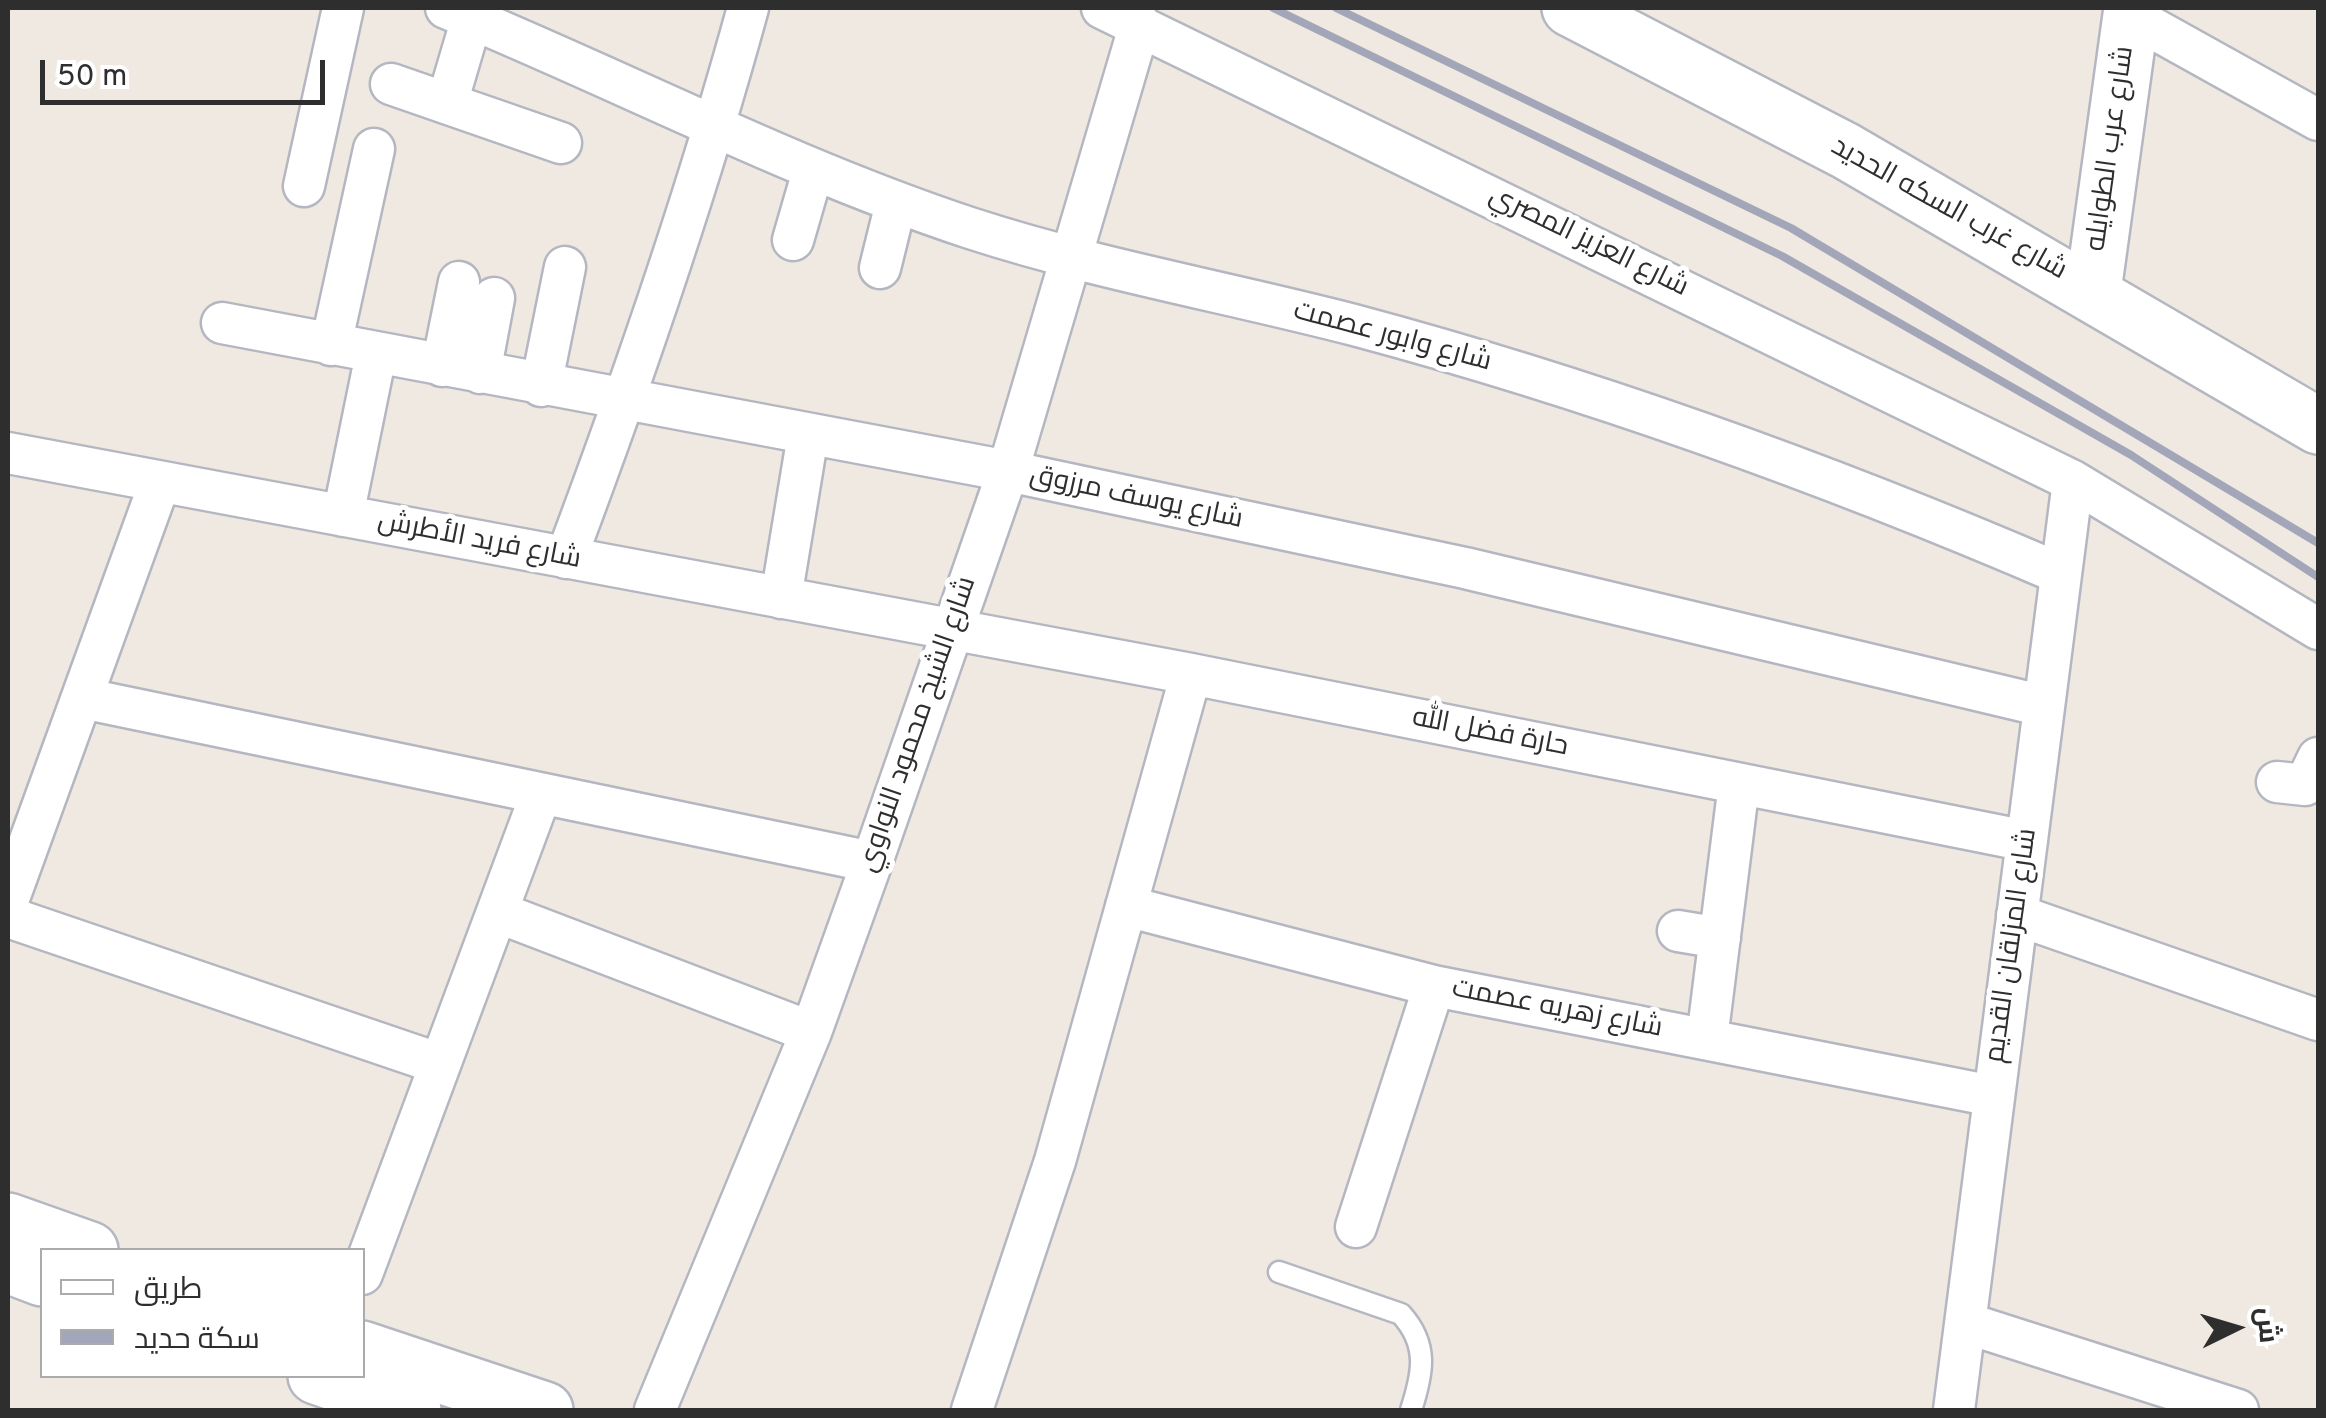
<!DOCTYPE html>
<html>
<head>
<meta charset="utf-8">
<style>
  body { margin:0 }
  #map { position:relative; width:2326px; height:1418px; overflow:hidden; background:#efe9e1; font-family:Overpass,Cairo,sans-serif }
  canvas { display:block }
  .frame { position:absolute; inset:0; border:10px solid #2e2e2e; pointer-events:none }
  .legend { position:absolute; left:40px; top:1248px; width:325px; height:130px; box-sizing:border-box; background:#fff; border:2px solid #ababab; margin:0; padding:12px 18px; list-style:none; font-size:30px; color:#2e2e2e }
  .legend li { display:flex; align-items:center; gap:20px; height:50px }
  .legend b { width:50px; border:2px solid #ababab }
  .north { position:absolute; left:2186px; top:1278px; width:100px; height:100px; -webkit-text-stroke:8px #fff; paint-order:stroke; rotate:85deg; font-size:28px; font-weight:700; line-height:40px; text-align:center; color:#2e2e2e }
  .north::after { content:''; display:block; margin:auto; width:35px; height:45px; background:#2e2e2e; clip-path:polygon(50% 0,100% 100%,50% 72%,0 100%) }
  .scale { position:absolute; left:40px; top:60px; width:285px; height:45px; box-sizing:border-box; border:5px solid #2e2e2e; border-top:0; padding-left:12px; font-size:30px; line-height:35px; white-space:nowrap; color:#2e2e2e; -webkit-text-stroke:8px #fff; paint-order:stroke }
</style>
</head>
<body>
<div id="map">
<canvas width="2326" height="1418"></canvas>
<div class="frame"></div>
<ul class="legend">
<li><b style="height:12px;background:#fff"></b>طريق</li>
<li><b style="height:12px;background:#a3a6b8"></b>سكة حديد</li>
</ul>
<div class="north">ش</div>
<div class="scale">50 m</div>
</div>
<script>
const g = document.querySelector('canvas').getContext('2d');
g.lineJoin = 'round';
function strokePath(path, color, width, dash) {
  g.strokeStyle = color;
  g.lineWidth = width;
  g.lineCap = dash ? 'butt' : 'round';
  g.setLineDash(dash || []);
  g.stroke(path);
}
function write(font, color, halo, rows, align = 'center') {
  g.font = font + ' Overpass,Cairo,sans-serif';
  g.lineWidth = 10;
  g.setLineDash([]);
  g.textBaseline = 'middle';
  g.strokeStyle = halo;
  g.fillStyle = color;
  for (const [text, x, y, turn = 0] of rows) {
    g.save();
    g.translate(x, y);
    g.rotate((+turn || 0) * Math.PI / 180);
    g.textAlign = isNaN(turn) ? turn : align;
    if (halo) g.strokeText(text, 0, 0);
    g.fillText(text, 0, 0);
    g.restore();
  }
}
const lane = new Path2D(`
  M1279,1272l122,42c28,31 22,59 10,96`);
const street = new Path2D(`
  M446,8c175,72 343,160 524,220 126,41 257,64 384,97 243,65 477,150 707,249
  M1102,8l971,473 245,148
  M2131,16l187,104
  M391,84l170,59
  M447,103l25,-85
  M304,186l39,-178
  M793,240l20,-69
  M880,268l16,-65
  M222,323l786,148 457,97 579,138
  M331,345l43,-196
  M442,366l17,-84
  M480,373l14,-75
  M541,386l24,-119
  M8,453l1183,221 836,167
  M343,516l33,-162
  M566,558c68,-181 131,-364 182,-550
  M781,598l27,-163
  M82,698l790,164
  M2277,782l28,3 13,-27
  M8,901l152,-419
  M1126,906l308,80 559,110
  M497,912l314,120
  M2017,915l301,105
  M8,917l432,147
  M1678,931l42,7
  M1707,1039l32,-255
  M1356,1227l78,-241
  M362,1274l179,-480
  M1966,1323l272,87
  M655,1410l156,-378 61,-170 136,-391 132,-447
  M972,1410l83,-249 136,-487
  M1954,1410l119,-929`);
const secondary = new Path2D(`
  M1570,8l276,143 472,275
  M2093,291l39,-283
  M8,1221l82,29
  M8,1265l34,13
  M362,1349l183,61
  M316,1376l97,34`);
strokePath(lane, '#b4b7c1', 25);
strokePath(street, '#b4b7c1', 45);
strokePath(secondary, '#b4b7c1', 60);
strokePath(lane, '#fff', 20);
strokePath(street, '#fff', 40);
strokePath(secondary, '#fff', 55);
strokePath(new Path2D(`
  M1273,8l509,248 349,199 187,122
  M1336,8l455,220 527,315`), '#a3a6b8', 8);
write('28px', '#2e2e2e', '#fff', [
  ["شارع عرب الطوايله",2112,149,-82],
  ["شارع غرب السكه الحديد",1948,210,29],
  ["شارع العزيز المصري",1588,243,26],
  ["شارع وابور عصمت",1392,338,15],
  ["شارع يوسف مرزوق",1136,499,12],
  ["شارع فريد الأطرش",479,542,11],
  ["شارع الشيخ محمود النواوي",919,725,-71],
  ["حارة فضل الله",1490,734,11],
  ["شارع المزلقان القديم",2013,946,-82],
  ["شارع زهريه عصمت",1557,1010,11]
]);
</script>
</body>
</html>
